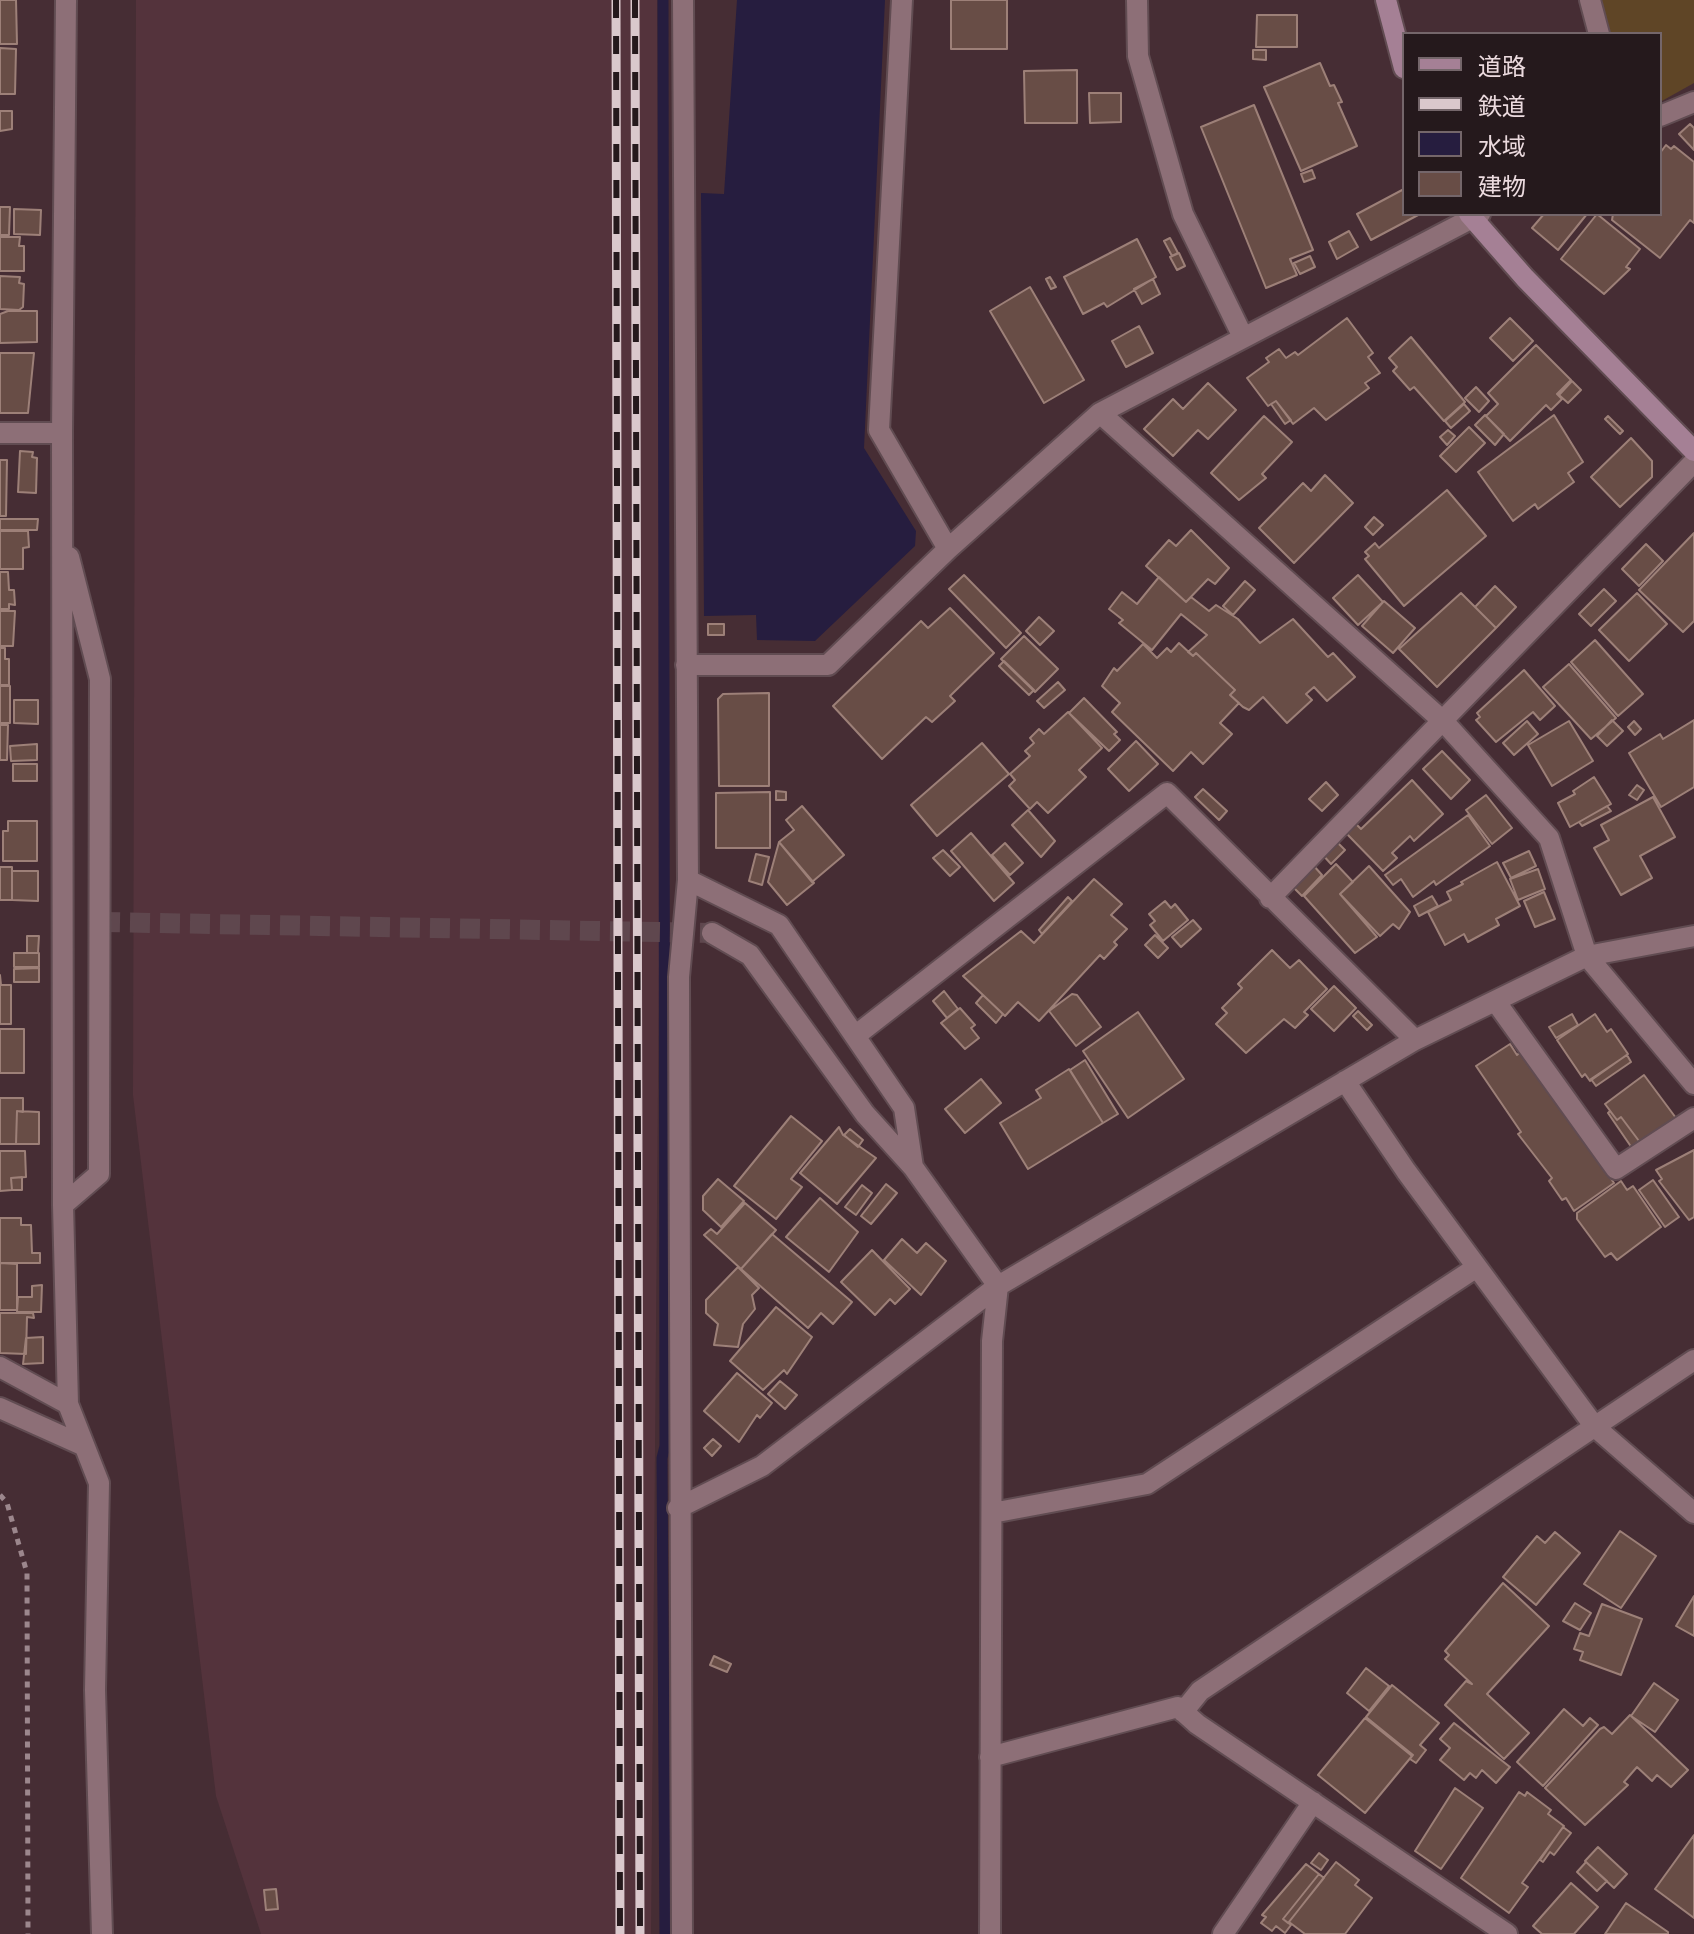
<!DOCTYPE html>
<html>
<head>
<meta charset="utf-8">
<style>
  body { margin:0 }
  #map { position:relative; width:1694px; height:1934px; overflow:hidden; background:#462d34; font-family:"Space Grotesk","Noto Sans JP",sans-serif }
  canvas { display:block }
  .legend { position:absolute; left:1402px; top:32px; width:260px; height:184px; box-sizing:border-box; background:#25191c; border:2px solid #74666a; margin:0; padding:10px 14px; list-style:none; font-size:24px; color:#ebdade }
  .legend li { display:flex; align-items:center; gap:16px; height:40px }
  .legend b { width:40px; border:2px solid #74666a }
</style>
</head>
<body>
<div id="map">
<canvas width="1694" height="1934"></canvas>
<ul class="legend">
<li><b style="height:10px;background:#a58095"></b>道路</li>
<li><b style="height:10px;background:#dac8cc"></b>鉄道</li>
<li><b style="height:22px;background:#261d3f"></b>水域</li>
<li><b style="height:22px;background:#684d46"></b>建物</li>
</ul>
</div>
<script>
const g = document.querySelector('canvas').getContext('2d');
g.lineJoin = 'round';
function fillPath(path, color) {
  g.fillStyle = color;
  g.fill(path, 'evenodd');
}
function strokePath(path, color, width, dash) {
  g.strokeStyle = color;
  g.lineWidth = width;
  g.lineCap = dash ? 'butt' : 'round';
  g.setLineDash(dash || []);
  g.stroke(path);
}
fillPath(new Path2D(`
  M136,0h521l3,843 -9,1091h-390l-45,-138 -83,-701z`), '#54333c');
fillPath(new Path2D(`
  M1602,0h92v83l-34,19v-68h-53z`), '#5f4526');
fillPath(new Path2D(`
  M737,0h148l-21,448 52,83 -1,15 -100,95 -58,-1 -1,-25 -52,1 -3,-423 23,1z`), '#261d3f');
strokePath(new Path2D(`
  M663,0l2,1446 -3,12 3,476`), '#261d3f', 11);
const building = new Path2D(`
  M0,0h16l1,44h-17z
  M951,0h56v49h-56z
  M1257,15h40v32h-41z
  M0,48l16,1 -1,45h-15z
  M1253,50h13v10l-13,-1z
  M1320,63l10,23 4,-1 8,17 -4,1 19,43 -56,25 -37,-84z
  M1077,70v53h-52l-1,-52z
  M1089,93h32v29l-31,1z
  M1254,105l59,145 -23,9 7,16 -31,13 -65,-161z
  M0,111h12v18l-12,2z
  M1690,124l4,4v22l-15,-16z
  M1666,145l5,4 3,-3 20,16v61l-4,-3 -30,38 -48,-38 1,-6h47v-61z
  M1312,170l3,8 -11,4 -3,-8z
  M1404,189v25h16l-49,26 -14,-26z
  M0,207h10l-1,28h-9z
  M14,209l27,1 -1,25 -26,-1z
  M1544,214h43l-29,36 -26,-22z
  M1597,214l43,35 -14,18 4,2 -26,25 -43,-35z
  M1349,231l9,16 -21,12 -8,-17z
  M0,237h20l-1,9h5v25h-24z
  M1170,238l8,15 -6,3 -8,-15z
  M1137,239l19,38 -49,30 -3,-4 -21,11 -19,-37z
  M1179,253l6,13 -8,4 -7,-13z
  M1310,256l5,11 -15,7 -6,-11z
  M0,276l20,1 -1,6 5,1 -1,23 -4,3 -19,-1z
  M1050,277l6,10 -5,2 -5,-10z
  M1153,279l7,15 -18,10 -8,-15z
  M1030,287l54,93 -40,23 -54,-92z
  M8,311h29v31l-37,1v-29z
  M1347,318l26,35 -5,4 12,16 -15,10 4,5 -43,32 -12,-12 -21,16 -17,-23 -8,5 -21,-28 22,-16 -3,-4 13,-9 7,9 9,-6 3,3z
  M1510,318l23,23 -20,20 -23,-23z
  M1139,326l14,27 -27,14 -14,-26z
  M1411,337l54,65 -21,19 -30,-34 -4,3 -17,-19 4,-4 -8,-9z
  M1536,345l35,35 -14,14 5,5 -11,11 -5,-5 -36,36 -24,-25 12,-12 -10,-11z
  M0,353h34l-6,60h-28z
  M1572,381l9,9 -13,13 -9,-8z
  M1208,383l28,27 -28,29 -10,-9 -25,26 -29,-27 29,-30 10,10z
  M1476,387l13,14 -10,11 -14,-14z
  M1276,401l15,19 -6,4 -14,-20z
  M1464,404l6,7 -19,17 -6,-7z
  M1485,415l19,19 -9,11 -20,-20z
  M1554,415l29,47 -15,11 6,9 -36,27 -3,-5 -22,17 -35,-49z
  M1264,416l28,26 -30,32 4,4 -27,22 -28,-27z
  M1608,416l15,15 -3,3 -15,-15z
  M1469,427l16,16 -29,29 -16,-16z
  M1448,430l7,6 -8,9 -7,-8z
  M1631,438l21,23v16l-32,30 -29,-30z
  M20,451l13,1 -1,5 5,1 -1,35 -18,-1z
  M0,460h7l-1,56h-6z
  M1325,475l28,28 -59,60 -35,-35 44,-45 8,8z
  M1447,490l39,46 -82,70 -39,-47 4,-3 -4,-4 10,-9 4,5z
  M1374,517l9,8 -10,10 -8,-8z
  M0,519h38l-1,11h-37z
  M1191,530l38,38 -14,16 -7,-5 -22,23 -40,-36 23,-26 7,6z
  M0,531h28l1,16 -6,1v21h-23z
  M1694,533v88l-11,11 -44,-42z
  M1646,544l17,17 -24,25 -17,-17z
  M0,572h8l1,18h5l1,15 -6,-1v5h-9z
  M964,575l57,58 -15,15 -57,-59z
  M1358,575l25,27 -25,23 -25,-27z
  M1159,577l27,25 5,-5 18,14 7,-6 22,14 22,24 33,-24 35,38 5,-4 22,24 -28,24 -13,-14 -8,7 6,6 -25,23 -24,-26 -14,13 -6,-3 -13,-12 5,-5 -39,-37 -3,3 -5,-4 19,-17 -26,-21 -29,36 -33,-27 4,-3 -14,-11 13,-17 15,12z
  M1245,581l10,9 -22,25 -10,-9z
  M1495,586l21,21 -20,21 -21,-21z
  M1604,589l12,12 -25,25 -12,-12z
  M1461,593l35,35 -59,59 -38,-38z
  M1637,593l30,31 -38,37 -30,-31z
  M1384,601l31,27 -22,25 -31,-27z
  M950,608l44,45 -44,43 5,5 -23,21 -6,-5 -44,42 -49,-53 88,-85 7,7z
  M0,611h15l-2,35h-13z
  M1039,617l15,14 -14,14 -14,-14z
  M708,624h16v11h-16z
  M1024,636l34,33 -23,23 -34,-33z
  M1595,640l48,54 -25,22 -47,-54z
  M1179,643l14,13 3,-3 39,37 -5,5 9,8 -19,20 12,11 -29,30 -12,-12 -18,19 -61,-59 8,-9 -18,-17 12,-18 3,3 26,-27 14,14 10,-10 4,4z
  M0,648h5v11h4v26h-9z
  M1004,661l30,29 -5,5 -30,-29z
  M1569,664l47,54 -25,21 -48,-52z
  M1524,670l31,36 -15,14 -7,-8 -37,30 -20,-22 4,-3 -3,-4z
  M1058,682l7,8 -21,18 -7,-7z
  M0,686h10v37h-10z
  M769,693v93h-50l-1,-87 5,-5z
  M1084,698l33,34 -3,2 6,6 -11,11 -40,-38z
  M14,700h24v24l-24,-1z
  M1068,712l34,36 -23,22 7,7 -38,36 -11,-11 -7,7 -21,-23 6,-6 -5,-6 20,-18 -5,-5 9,-8 -4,-5 9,-9 5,5z
  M1612,720l11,11 -16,15 -10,-10z
  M1694,720v67l-33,20 -32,-54 31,-19 3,5z
  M1527,721l11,13 -24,21 -11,-12z
  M1569,721l24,40 -41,25 -24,-41z
  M1634,721l7,8 -6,6 -7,-8z
  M0,725h8l-1,35h-7z
  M1136,741l22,23 -29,27 -21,-22z
  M982,743l27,31 -72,62 -26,-31z
  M37,744v16l-26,1 -1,-15z
  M1442,751l28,29 -19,19 -28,-30z
  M13,764h24v17h-24z
  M1594,777l17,27 -41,23 -12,-24 17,-9 -2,-3z
  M1412,780l31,34 -29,27 -4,-5 -18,17 5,5 -14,13 -37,-38 10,-9 5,5z
  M1326,782l12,13 -16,16 -13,-12z
  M1637,785l7,5 -7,10 -8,-5z
  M1203,789l24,22 -8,9 -24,-23z
  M776,791l10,1v8h-10z
  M770,792v56h-54v-55z
  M1486,795l26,33 -20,16 -26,-34z
  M1653,797l22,40 -35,19 12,22 -31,17 -27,-47 15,-8 -8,-15z
  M802,806l42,49 -32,27 -33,-40 15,-12 -8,-10z
  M1607,806l4,5 -29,15 -3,-4z
  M1028,810l27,31 -14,16 -29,-32z
  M1468,815l22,31 -54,39 -2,-4 -21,16 -12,-18 -8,6 -8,-10z
  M8,821h29v40h-34v-30h5z
  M971,833l43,50 -20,18 -43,-50z
  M1336,841l9,9 -14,14 -10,-11z
  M779,842l35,41 -27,22 -19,-23z
  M1005,843l18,20 -13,12 -18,-20z
  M943,850l17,17 -10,9 -17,-18z
  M1529,851l7,15 -25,12 -8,-15z
  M756,854l13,3 -7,28 -13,-4z
  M1497,862l23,44 -24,13 3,6 -31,17 -4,-8 -19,11 -17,-33 23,-12 -4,-8 16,-8 -2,-2z
  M1336,864l17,18 -13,12 37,43 -22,16 -51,-57z
  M1313,865l9,10 -20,21 -10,-10z
  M1369,866l41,46 -11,17 -6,-5 -13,12 -40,-42z
  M0,867h12v33h-12z
  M1538,869l7,20 -27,11 -8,-21z
  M12,871h26v30l-26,-1z
  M1094,879l28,25 -11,11 16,14 -13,13 3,3 -13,14 -4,-4 -61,66 -21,-19 -13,14 -42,-40 58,-45 13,12z
  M1544,892l11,27 -20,8 -11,-26z
  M1432,896l6,10 -19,10 -5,-10z
  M1068,897l4,4 -30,33 -3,-4z
  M1165,901l6,7 4,-4 13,16 -25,21 -13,-16 5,-4 -6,-7z
  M1193,920l8,9 -20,18 -9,-10z
  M1155,935l13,13 -10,10 -13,-13z
  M27,936h12l-1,17h-11z
  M1272,950l18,18 9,-8 28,29 -23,23 4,3 -13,13 -11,-9 -38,34 -30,-29 11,-11 -5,-5 20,-20 -4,-4z
  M14,953h25v14h-25z
  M39,968v14h-25v-13z
  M0,975l1,10h10v39h-11z
  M1334,986l22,22 -22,23 -23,-22z
  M944,991l14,18 -11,9 -14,-17z
  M1072,994l5,1 24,32 -25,19 -27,-35z
  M983,995l20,19 -7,9 -20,-20z
  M960,1008l15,17 -4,3 8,10 -14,11 -24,-26z
  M1358,1011l14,14 -5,5 -14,-14z
  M1138,1012l46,67 -56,39 -45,-67z
  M1572,1014l6,11 -22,13 -7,-11z
  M1595,1014l12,18 4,-3 17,25 -38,27 -5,-7 -3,3 -25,-37z
  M0,1029h24v44h-24z
  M1510,1044l7,11 6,-5 91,133 -40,28 -8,-13 -4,2 -13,-19 3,-3 -34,-44 3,-2 -45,-66z
  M1627,1055l4,7 -35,24 -5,-7z
  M1085,1060l33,54 -15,9 -33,-53z
  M1069,1069l34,54 -75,46 -28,-46 41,-25 -5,-8z
  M1644,1075l35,47 -37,23 -21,-28 -4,3 -12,-16z
  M981,1079l20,24 -36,30 -20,-24z
  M0,1098h23v14l-6,-1 -1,33h-16z
  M17,1111l22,1v32h-23z
  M1610,1111l7,9 4,-3 21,28 -8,6 -26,-38z
  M791,1116l31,25 -31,38 11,8 -26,32 -42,-33z
  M839,1127l4,8 33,23 -39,46 -37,-31z
  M850,1129l13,11 -5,7 -14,-12z
  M1694,1150v67l-5,3 -30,-39 3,-2 -6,-9z
  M0,1151h25l1,26 -15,1 1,12 -12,1z
  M22,1177v13h-10l-1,-12z
  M718,1179l26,22 -23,26 -18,-17v-14z
  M1653,1180l26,37 -14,10 -26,-37z
  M1621,1181l6,9 6,-4 28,41 -44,33 -6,-7 -6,4 -28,-38v-6z
  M886,1184l11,9 -26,31 -10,-8z
  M862,1185l10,8 -16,22 -11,-8z
  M820,1198l38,34 -29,40 -43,-35z
  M745,1203l31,27 -35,39 -37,-34 7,-6 6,5z
  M0,1218h21v7h10l1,28h8v10h-40z
  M772,1234l80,68 -19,22 -12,-11 -13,15 -67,-59z
  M902,1239l15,14 9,-10 20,18 -25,34 -37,-35z
  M872,1250l38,39 -15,15 -5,-5 -15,16 -34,-33z
  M0,1263l17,1v46h-17z
  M738,1267l21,21 -7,7 3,14 -12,15 -5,23 -24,-2 4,-21 -12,-11v-13z
  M42,1285l-1,27h-24l1,-15h14v-11z
  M776,1307l36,30 -25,37 -3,-4 -21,20 -33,-29z
  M0,1313h33l1,5 -7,-1 -1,37 -26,-1z
  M43,1337v26l-20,1 3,-26z
  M737,1373l35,30 -12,15 -3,-3 -18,27 -35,-31z
  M780,1381l17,14 -12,14 -17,-15z
  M713,1439l8,7 -9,10 -8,-8z
  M1620,1531l36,25 -35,52 -37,-24z
  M1555,1532l25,21 -44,52 -33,-28 34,-41 8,7z
  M1503,1583l46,43 -62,68 42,39 -25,26 -59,-54 21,-24 6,3 -27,-25 4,-4 -4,-4z
  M1694,1596v40l-18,-10z
  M1575,1603l16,10 -11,17 -17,-9z
  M1602,1604l40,15 -21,56 -41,-15 3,-8 -9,-3 6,-16 9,3z
  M714,1656l17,8 -4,8 -17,-7z
  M1366,1668l23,18 -20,25 -22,-18z
  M1654,1683l24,17 -23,32 -24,-16z
  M1392,1685l47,38 -19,22 6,5 -10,13 -6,-4 3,-4 -47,-38z
  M1564,1709l19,17 7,-8 8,7 -55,61 -26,-24z
  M1630,1715l58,55 -17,17 -14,-12 -5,6 -15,-14 -13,15 4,3 -43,40 -40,-37 55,-59 4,-2 8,7z
  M1365,1718l47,38 -47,57 -47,-38z
  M1454,1723l56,44 -14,16 -14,-13 -6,8 -6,-5 -6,7 -24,-20 10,-12 -10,-9z
  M1455,1788l28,20 -42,61 -26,-18z
  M1519,1792l6,4 2,-4 24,18 -3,4 16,12 -42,57 6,4 -19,26 -48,-35z
  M1563,1827l8,6 -17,22 -4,-3 -7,10 -3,-2z
  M1694,1835v83l-39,-29z
  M1598,1847l29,27 -13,14 -29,-27z
  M1319,1853l9,7 -7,10 -10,-7z
  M1336,1862l23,18 -4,5 17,13 -27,36h-40l-16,-12z
  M1586,1862l21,19 -10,10 -20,-19z
  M1306,1864l13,10 -36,45 8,6 -6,8 -9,-7 -4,5 -11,-8 5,-6 -4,-2z
  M1319,1874l5,4 -36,45 -5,-4z
  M1571,1883l27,24 -24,27h-32l-9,-8z
  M276,1889l2,20 -12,1 -2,-20z
  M1626,1903l42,29v2h-63z`);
fillPath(building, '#684d46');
strokePath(building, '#9d8078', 2);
strokePath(new Path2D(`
  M100,922l612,11`), '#5f474e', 20, [20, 10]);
const street = new Path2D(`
  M66,0l-4,433 1,772 5,199 31,79 -4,207 7,244
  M683,0l5,880 91,45 125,183 9,59 85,119 -6,55 -2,593
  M902,0l-23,430 69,119
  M1137,0l1,56 45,158 60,123
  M1590,0l9,34
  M1660,116l34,-14
  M1100,413l344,309 105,116 38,118 107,128
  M0,433h62
  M686,665h142l120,-116 152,-136 380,-199
  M1270,898l424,-436
  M712,933l38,22 115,159 48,53
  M1496,1002l120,167 78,-51
  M855,1036l312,-243 248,247
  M1345,1081l61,90 189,256 99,86
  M63,1205l36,-31 1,-495 -31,-122
  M0,1367l68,37
  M0,1408l82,37
  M678,1508l84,-42 236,-180 417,-246 172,-84 107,-20
  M992,1513l155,-29 330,-217
  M1183,1712l17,-21 494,-331
  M990,1757l188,-50 19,17 310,210
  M682,1934l-3,-957 9,-97
  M1223,1934l90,-132`);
const secondary = new Path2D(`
  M1386,0l18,68
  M1469,214l56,64 169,173`);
strokePath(street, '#614c52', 24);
strokePath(secondary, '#614c52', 24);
strokePath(new Path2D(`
  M0,1495l7,8 20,70 1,361`), '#9c878d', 5, [6, 6]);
strokePath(street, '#8d6f77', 20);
strokePath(secondary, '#a58095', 20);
const rail = new Path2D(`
  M616,0l4,1934
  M635,0l5,1934`);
strokePath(rail, '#dac8cc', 9);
strokePath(rail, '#25191c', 6, [18]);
</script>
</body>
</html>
